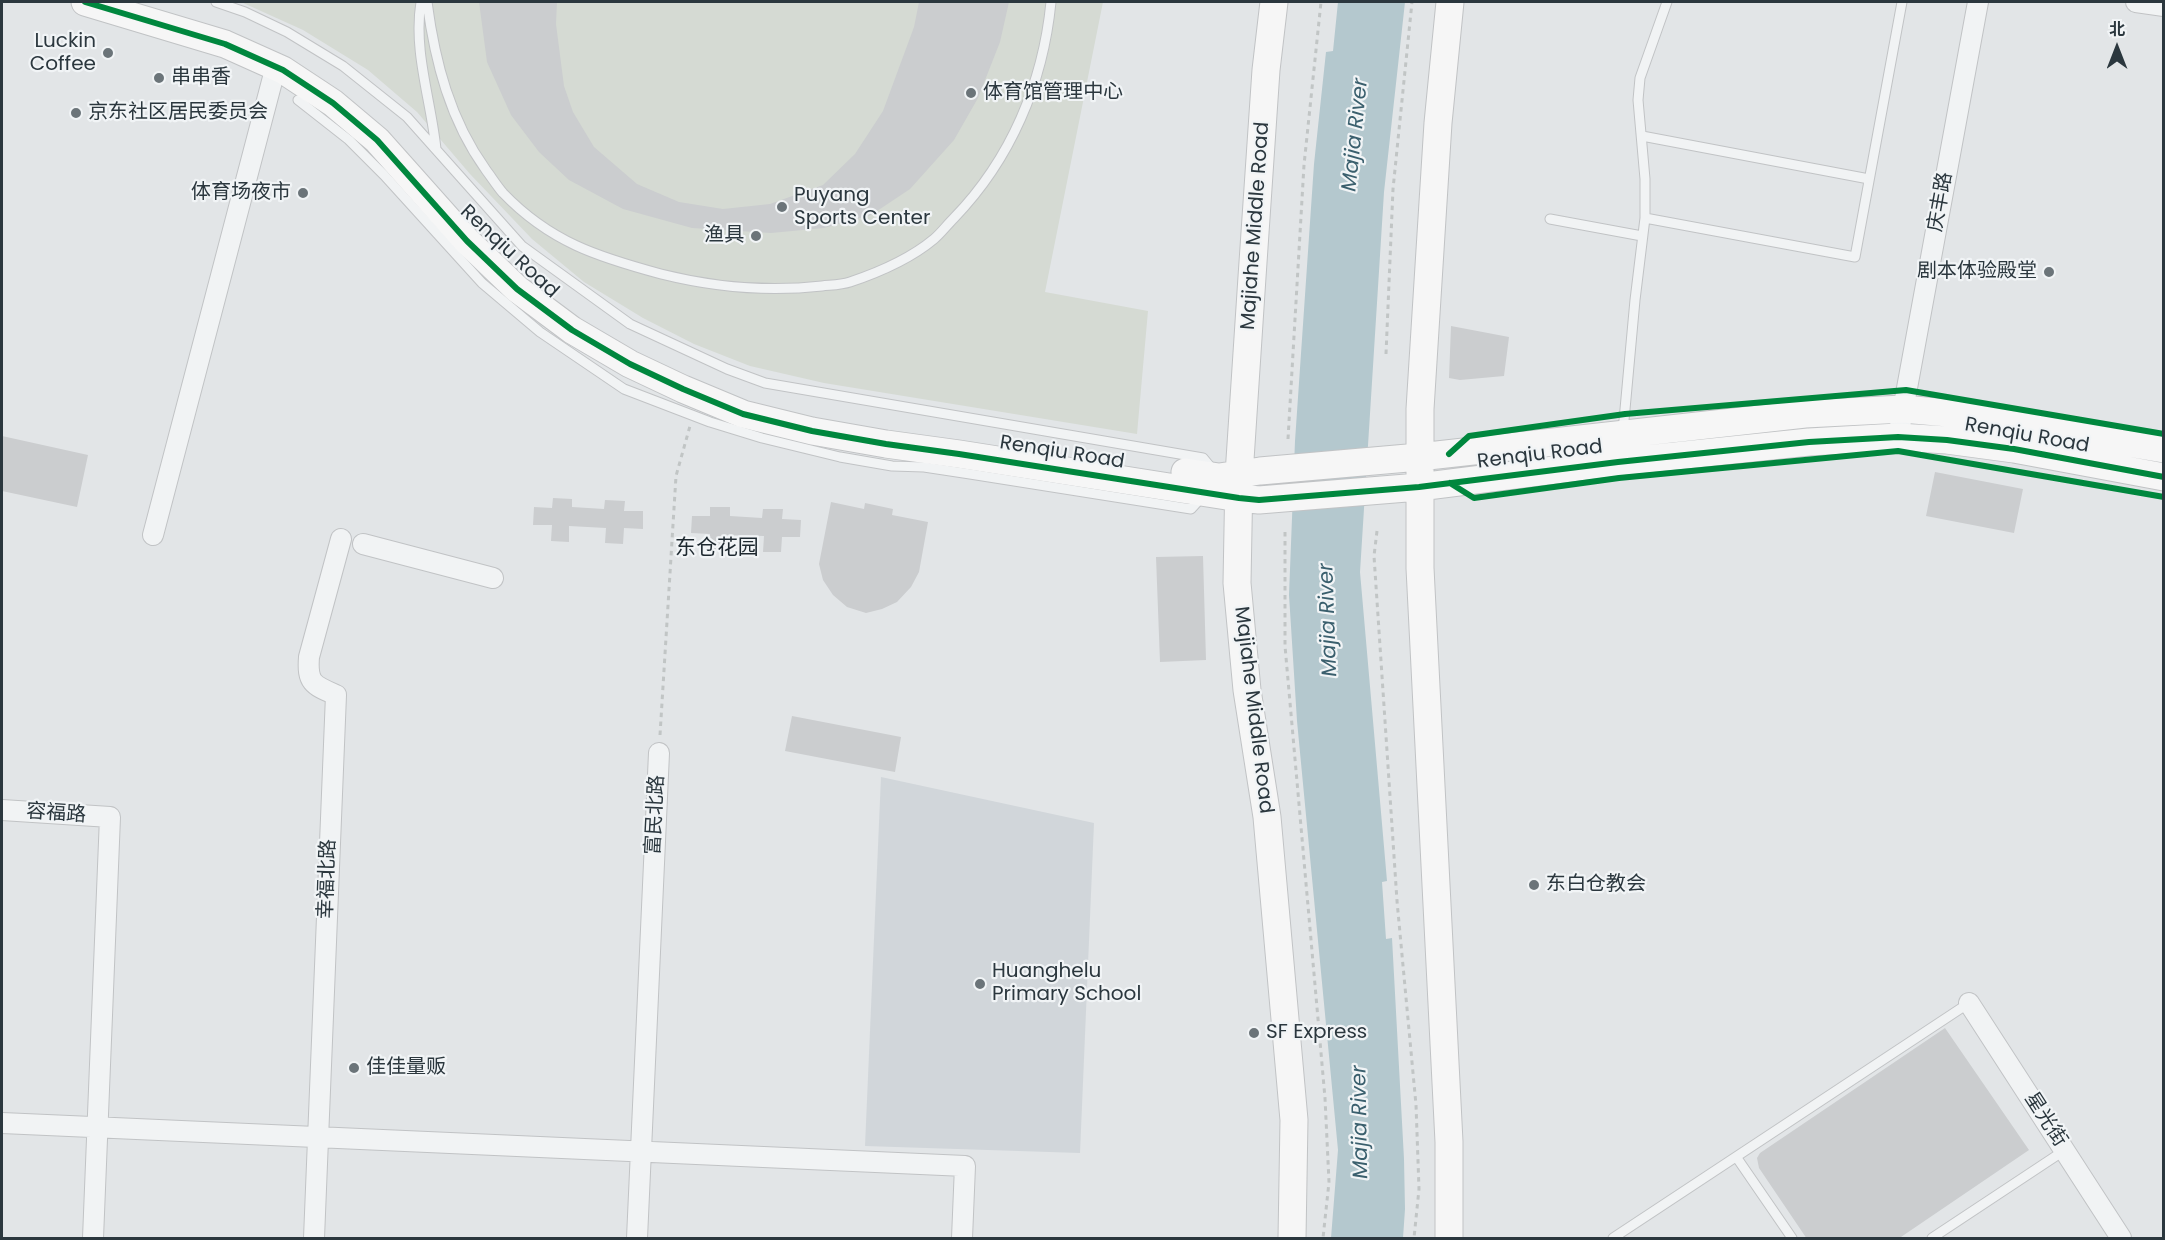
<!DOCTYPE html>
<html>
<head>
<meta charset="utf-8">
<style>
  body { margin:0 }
  #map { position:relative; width:2165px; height:1240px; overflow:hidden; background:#e2e5e7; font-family:Poppins,"Noto Sans SC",sans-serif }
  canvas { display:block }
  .frame { position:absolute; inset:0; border:3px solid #2b373e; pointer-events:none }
  .north { position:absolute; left:2087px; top:18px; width:60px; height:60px; -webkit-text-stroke:4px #f1f4f6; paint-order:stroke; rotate:0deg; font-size:16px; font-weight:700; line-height:24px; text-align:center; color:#2b373e }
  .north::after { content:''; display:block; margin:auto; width:21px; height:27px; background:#2b373e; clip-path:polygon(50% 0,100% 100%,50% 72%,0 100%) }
</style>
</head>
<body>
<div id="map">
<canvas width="2165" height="1240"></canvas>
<div class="frame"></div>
<div class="north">北</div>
</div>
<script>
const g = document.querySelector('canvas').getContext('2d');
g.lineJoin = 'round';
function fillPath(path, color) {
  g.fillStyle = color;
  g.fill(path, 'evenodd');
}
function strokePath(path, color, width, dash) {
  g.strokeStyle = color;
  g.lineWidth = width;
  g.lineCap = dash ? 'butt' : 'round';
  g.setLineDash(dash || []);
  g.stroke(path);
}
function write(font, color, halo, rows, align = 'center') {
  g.font = font + ' Poppins,"Noto Sans SC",sans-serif';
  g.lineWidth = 4.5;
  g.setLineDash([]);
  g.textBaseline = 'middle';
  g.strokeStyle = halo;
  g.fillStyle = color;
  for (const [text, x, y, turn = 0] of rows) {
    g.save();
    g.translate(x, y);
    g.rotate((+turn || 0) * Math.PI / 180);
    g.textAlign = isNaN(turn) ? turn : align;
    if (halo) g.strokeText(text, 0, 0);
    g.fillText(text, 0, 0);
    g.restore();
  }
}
fillPath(new Path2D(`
  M881,777l213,46 -14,330 -215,-7z`), '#d1d6da');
fillPath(new Path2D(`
  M241,2h862l-58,290 103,19 -11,123 -313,-51 -74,-17 -56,-22 -51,-26 -59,-36 -52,-43 -62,-65 -53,-62 -49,-42 -65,-40z`), '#d5dad3');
fillPath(new Path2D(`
  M1338,2h67l-21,190 -24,380 27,309 -5,1 4,57 6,-1 12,221 1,50 -2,29h-72l7,-88 -41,-429 -8,-126 6,-154 19,-277 12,-112 7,-1z`), '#b4c8ce');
fillPath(new Path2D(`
  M479,2h78l-1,22 8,62 9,26 21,35 43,37 42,18 44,7 47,-5 53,-19 32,-31 28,-43 31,-84 5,-25h90l-9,40 -22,56 -24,42 -44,49 -39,26 -47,13 -53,5 -79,-5 -69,-19 -54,-29 -30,-28 -28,-37 -24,-53z
  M1451,326l58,11 -5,39 -44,4 -11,-2z
  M2,436l86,19 -11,52 -75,-16z
  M1935,472l88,17 -9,44 -88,-17z
  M553,498l19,1v8l32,2 1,-9 20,1 -1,10h19v18l-19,-1 -1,16 -18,-1 1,-15 -37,-2v16l-18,-1 1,-16h-19l1,-18 18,1z
  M831,502l33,7 1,-6 28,6 -1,6 36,7 -9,50 -8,15 -14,15 -15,7 -16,4 -19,-6 -14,-12 -10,-15 -4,-16z
  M710,507h20v9l32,2 1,-9h20l-1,10 19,1 -1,17h-18l-1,15h-18l1,-16 -37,-1v15h-18l1,-16 -19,-1 1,-17h18z
  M1203,556l3,104 -46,2 -4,-105z
  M792,716l109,21 -6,35 -110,-21z
  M1945,1028l84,122 -131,89h-91l-48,-71 -2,-10 3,-5z`), '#cbcdcf');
const lane = new Path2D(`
  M216,2l29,10 42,20 56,34 64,51 115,129 108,78 97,45 38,14 438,75 10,12
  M421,2c-8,49 10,98 15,147
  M427,2c8,60 23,118 59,168 6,8 11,16 17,23 47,49 95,64 158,81 52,13 108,18 161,12 9,-1 19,-1 28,-4 30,-10 60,-23 84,-43 7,-6 13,-14 20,-21 57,-59 89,-135 97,-216
  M298,100l51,40 35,35 98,108 58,49 84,57 86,33 52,16 78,19 52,9 32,1 46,7 221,35 11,-12
  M1642,136l227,43
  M1645,218l210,39 47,-255
  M1550,219l92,17
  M1623,431l12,-131 10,-82v-39l-7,-79 2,-22 27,-76
  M1737,1158l55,80
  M1613,1238l356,-235
  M1932,1238l133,-88`);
const street = new Path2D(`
  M2136,2l28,4
  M1898,437l80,-435
  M153,535l123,-469
  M363,544l130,34
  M2,810l108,7 -17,421
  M1969,1003l152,235
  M2,1123l963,43 -3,72
  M314,1238l22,-543c-23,-10 -29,-12 -27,-38l32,-118
  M637,1238l22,-485`);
const secondary = new Path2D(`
  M85,2l140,42 58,26 50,33 44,37 90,101 50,48 55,41 58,34 53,25 60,25 69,17 74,13 73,10 280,44 20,2 160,-13 199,-25 191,-20 89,-5 49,3 67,9 150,28
  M1274,2l-8,68 -14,207 -13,198 -2,108 10,107 20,127 27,303 -2,118
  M1185,472l34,5 41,-6 159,-14 386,-43 98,-5 45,4 216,36
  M1449,1238v-96l-29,-574v-159l18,-286 12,-121`);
strokePath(lane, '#c1c3c5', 11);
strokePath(street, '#c1c3c5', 22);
strokePath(secondary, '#c1c3c5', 29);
strokePath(new Path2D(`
  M1386,354l7,-165 19,-187
  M1288,439l16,-274 17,-163
  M1377,531l-3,25 23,345 19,204 3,84 -5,49
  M1285,532v114l40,452 4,84 -6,56
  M660,735l16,-259 14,-50`), '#c1c5c5', 3, [4.5, 4.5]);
strokePath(lane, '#f1f3f4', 9);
strokePath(street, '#f1f3f4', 20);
strokePath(secondary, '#f6f6f6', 27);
strokePath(new Path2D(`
  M85,2l140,42 58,26 50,33 44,37 90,101 50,48 55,41 58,34 53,25 60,25 69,17 74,13 73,10 280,44 20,2 160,-13 199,-25 191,-20 89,-5 49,3 67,9 150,28
  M1449,454l20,-18 156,-22 281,-24 258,44
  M1450,483l24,15 145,-20 279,-27 266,46`), '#00873e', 6);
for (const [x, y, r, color] of [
  [108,53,6,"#6b7479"],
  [159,78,6,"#6b7479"],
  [971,93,6,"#6b7479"],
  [76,113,6,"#6b7479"],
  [303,193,6,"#6b7479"],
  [782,207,6,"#6b7479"],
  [756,236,6,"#6b7479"],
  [2049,272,6,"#6b7479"],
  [1534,885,6,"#6b7479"],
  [980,984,6,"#6b7479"],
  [1254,1033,6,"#6b7479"],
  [354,1068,6,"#6b7479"]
]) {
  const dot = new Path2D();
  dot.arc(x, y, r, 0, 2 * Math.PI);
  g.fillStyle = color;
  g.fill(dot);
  strokePath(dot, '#f1f4f6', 2);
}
write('20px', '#2b373e', '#f1f4f6', [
  ["Luckin",96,42,"right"],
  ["Coffee",96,65,"right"],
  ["串串香",171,78],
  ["体育馆管理中心",983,93],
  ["京东社区居民委员会",88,113],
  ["体育场夜市",291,193,"right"],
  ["Puyang",794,196],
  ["Sports Center",794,219],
  ["渔具",744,236,"right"],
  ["剧本体验殿堂",2037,272,"right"],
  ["东白仓教会",1546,885],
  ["Huanghelu",992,972],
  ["Primary School",992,995],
  ["SF Express",1266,1033],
  ["佳佳量贩",366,1068]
], 'left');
write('20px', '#2b373e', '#f1f4f6', [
  ["庆丰路",1941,202,-80],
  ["Majiahe Middle Road",1256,226,-86],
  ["Renqiu Road",509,252,43],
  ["Renqiu Road",2027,436,10],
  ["Renqiu Road",1062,453,9],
  ["Renqiu Road",1540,455,-7],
  ["Majiahe Middle Road",1253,710,83],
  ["容福路",56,814,4],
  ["富民北路",656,815,-87],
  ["幸福北路",328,879,-88],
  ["星光街",2045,1120,57]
]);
write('italic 21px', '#3a5f6d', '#f1f4f6', [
  ["Majia River",1356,135,-84],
  ["Majia River",1329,620,-92],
  ["Majia River",1361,1122,-91]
]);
write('21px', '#1d282f', '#f1f4f6', [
  ["东仓花园",717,549]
]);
</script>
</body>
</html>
